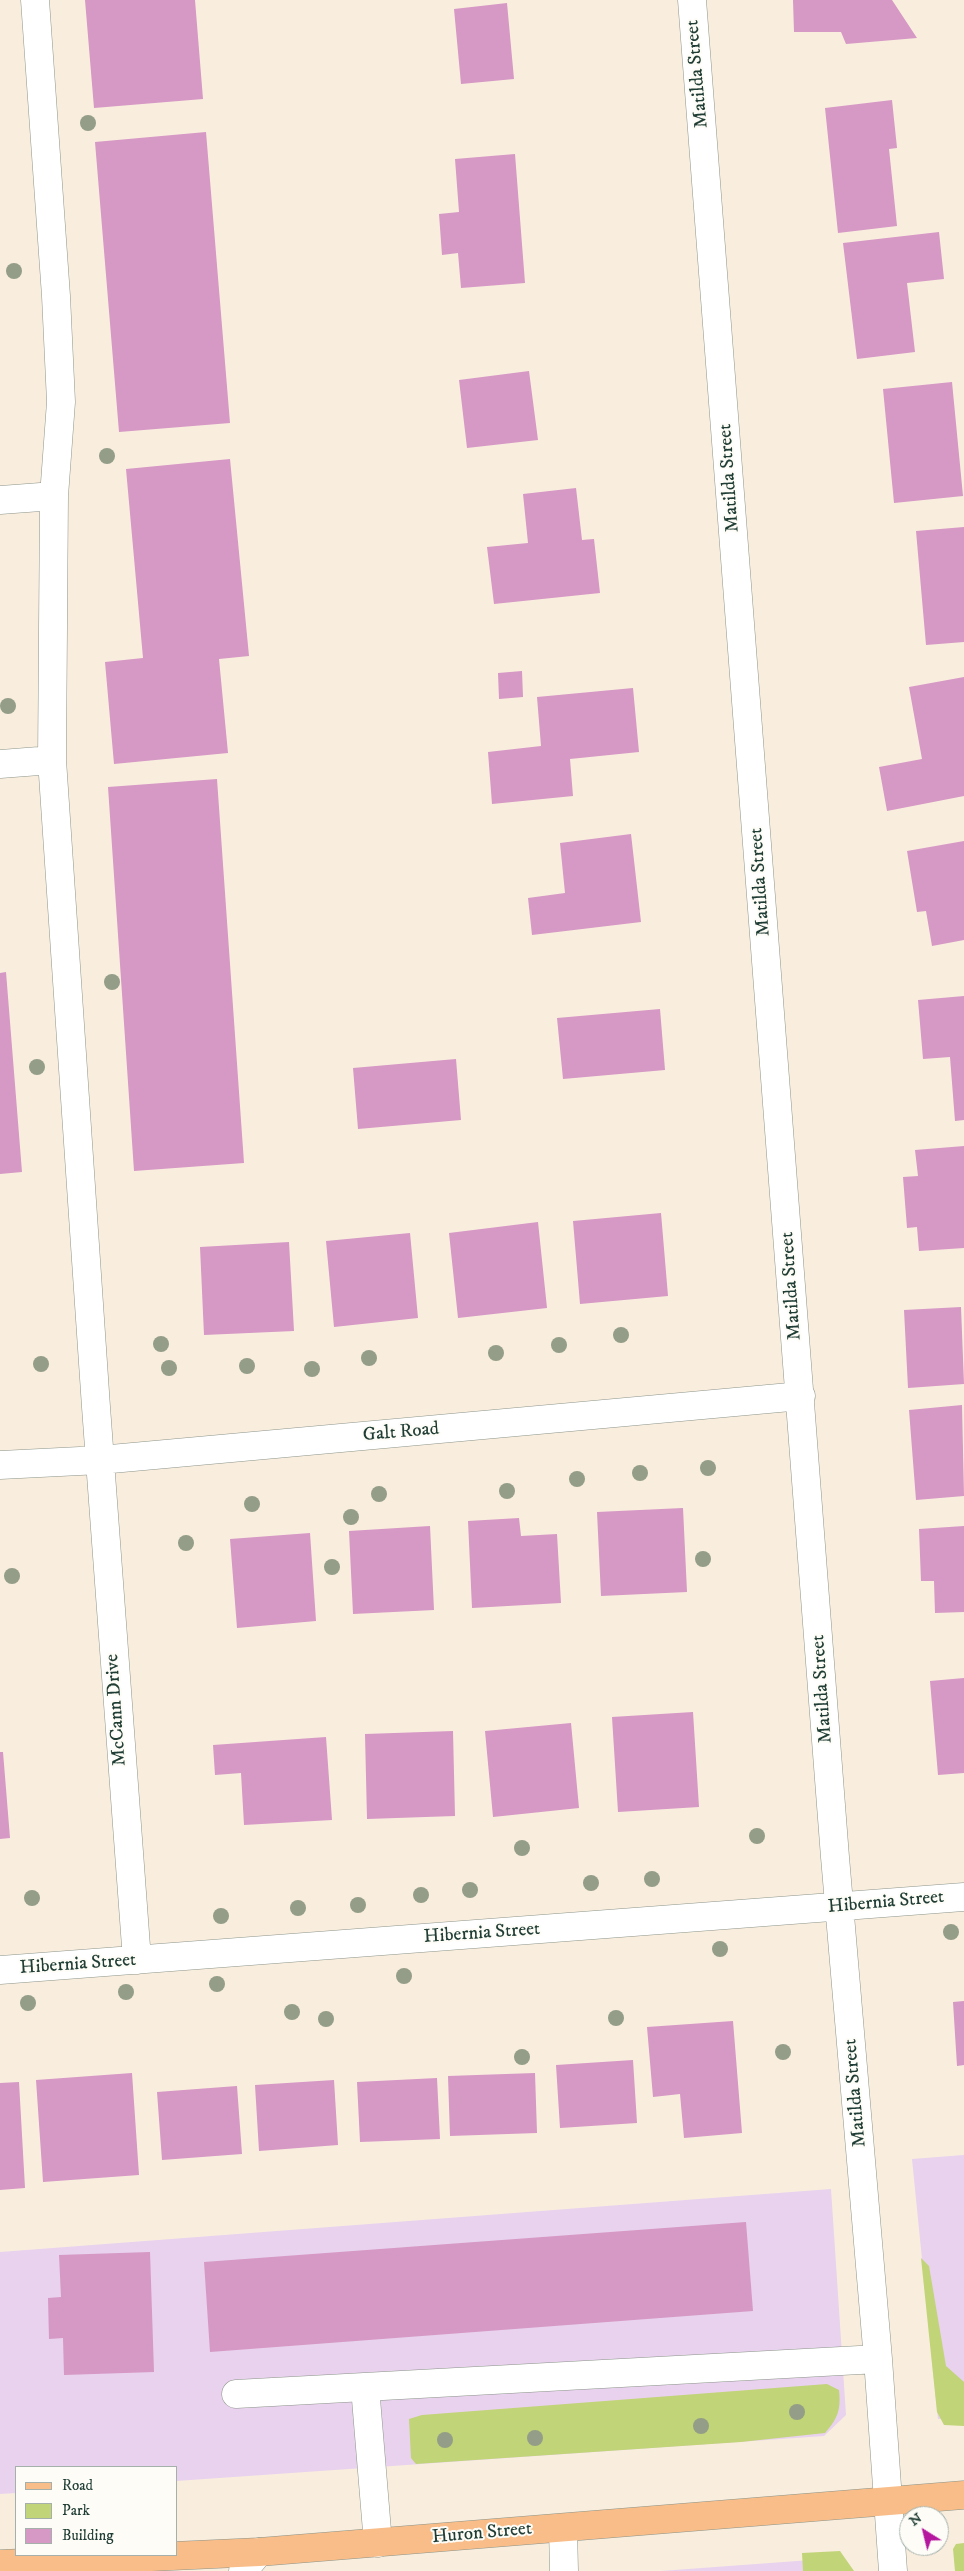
<!DOCTYPE html>
<html>
<head>
<meta charset="utf-8">
<style>
  body { margin:0 }
  #map { position:relative; width:964px; height:2571px; overflow:hidden; background:#f9edde; font-family:"IM FELL DW Pica",serif }
  canvas { display:block }
  .legend { position:absolute; left:15px; top:2466px; width:162px; height:90px; box-sizing:border-box; background:#fdfcf7; border:1px solid #a4b0a9; margin:0; padding:6px 9px; list-style:none; font-size:15px; color:#1f3d34 }
  .legend li { display:flex; align-items:center; gap:10px; height:25px }
  .legend b { width:25px; border:1px solid #a4b0a9 }
  .north { position:absolute; left:899px; top:2506px; width:50px; height:50px; box-sizing:border-box; background:#fdfcf7; border:1px solid #a4b0a9; border-radius:50%; rotate:324deg; font-size:14px; font-weight:700; line-height:20px; text-align:center; color:#1f3d34 }
  .north::after { content:''; display:block; margin:auto; width:18px; height:22px; background:#b5179e; clip-path:polygon(50% 0,100% 100%,50% 72%,0 100%) }
</style>
</head>
<body>
<div id="map">
<canvas width="964" height="2571"></canvas>
<ul class="legend">
<li><b style="height:6px;background:#f8bd89"></b>Road</li>
<li><b style="height:14px;background:#c1d477"></b>Park</li>
<li><b style="height:14px;background:#d698c5"></b>Building</li>
</ul>
<div class="north">N</div>
</div>
<script>
const g = document.querySelector('canvas').getContext('2d');
g.lineJoin = 'round';
function fillPath(path, color) {
  g.fillStyle = color;
  g.fill(path, 'evenodd');
}
function strokePath(path, color, width, dash) {
  g.strokeStyle = color;
  g.lineWidth = width;
  g.lineCap = dash ? 'butt' : 'round';
  g.setLineDash(dash || []);
  g.stroke(path);
}
function write(font, color, halo, rows, align = 'center') {
  g.font = font + ' "IM FELL DW Pica",serif';
  g.lineWidth = 4;
  g.setLineDash([]);
  g.textBaseline = 'middle';
  g.strokeStyle = halo;
  g.fillStyle = color;
  for (const [text, x, y, turn = 0] of rows) {
    g.save();
    g.translate(x, y);
    g.rotate((+turn || 0) * Math.PI / 180);
    g.textAlign = isNaN(turn) ? turn : align;
    if (halo) g.strokeText(text, 0, 0);
    g.fillText(text, 0, 0);
    g.restore();
  }
}
fillPath(new Path2D(`
  M964,2155v262l-26,2 -26,-260z
  M831,2189l15,226 -22,21 -648,45v-14h-160v26l-16,1v-242z
  M838,2558l1,13h-178z`), '#e8d2ee');
fillPath(new Path2D(`
  M921,2258l8,8 17,100 18,16v44l-20,-1 -7,-13z
  M827,2384l12,6c2,20 -1,28 -14,43l-84,9 -325,22 -5,-6 -2,-39 13,-4z
  M964,2543v28h-9l-2,-22 3,-5z
  M840,2551l14,20h-51l-1,-18z`), '#c1d477');
fillPath(new Path2D(`
  M85,0h110l8,99 -109,9z
  M793,0h99l25,38 -71,6 -5,-12h-47z
  M507,3l7,76 -53,5 -7,-75z
  M892,100l5,48 -8,1 8,77 -59,7 -13,-125z
  M206,132l24,291 -111,9 -24,-290z
  M515,154l10,129 -64,5 -3,-35 -16,2 -3,-41 20,-2 -4,-53z
  M939,232l5,47 -37,4 8,69 -58,7 -14,-116z
  M529,371l9,69 -71,8 -8,-68z
  M952,382l11,114 -69,7 -11,-114z
  M230,459l19,197 -30,3 9,94 -114,11 -9,-102 38,-4 -17,-189z
  M576,488l6,52 12,-1 6,54 -106,11 -7,-57 41,-4 -5,-49z
  M964,527v115l-38,3 -10,-114z
  M522,671l1,26 -24,2 -1,-26z
  M964,677v119l-77,15 -8,-44 43,-8 -13,-72z
  M633,688l6,64 -69,7 3,37 -81,8 -4,-52 53,-6 -4,-49z
  M217,779l27,384 -110,8 -26,-384z
  M631,834l10,88 -109,13 -4,-37 37,-5 -5,-50z
  M964,841v99l-32,6 -6,-35 -9,1 -10,-61z
  M6,972l16,200 -22,2v-201z
  M964,996v124l-9,1 -5,-64 -27,2 -5,-59z
  M660,1009l5,61 -102,9 -6,-61z
  M456,1059l5,61 -103,9 -5,-61z
  M964,1146v102l-45,3 -2,-24 -10,1 -4,-51 15,-1 -3,-26z
  M661,1213l7,83 -88,8 -7,-83z
  M538,1222l9,86 -89,10 -9,-85z
  M410,1233l8,85 -84,9 -8,-86z
  M289,1242l5,89 -90,4 -4,-88z
  M961,1307l3,77 -56,4 -4,-78z
  M962,1405l2,91 -48,4 -7,-90z
  M683,1508l4,84 -86,4 -4,-84z
  M519,1518l2,18 36,-2 4,69 -89,5 -4,-87z
  M430,1526l4,84 -81,4 -4,-83z
  M964,1526v86l-29,1 -1,-32h-13l-2,-52z
  M310,1533l6,88 -79,7 -7,-89z
  M964,1678v95l-26,2 -8,-94z
  M693,1712l6,95 -81,5 -6,-95z
  M571,1723l8,85 -86,9 -8,-86z
  M453,1731l2,85 -88,3 -2,-85z
  M326,1737l6,83 -88,5 -3,-52 -26,2 -2,-30z
  M0,1752h3l7,86 -10,1z
  M964,2001v64l-7,1 -4,-64z
  M733,2021l9,112 -58,5 -4,-44 -27,3 -6,-70z
  M633,2060l4,63 -77,5 -4,-63z
  M132,2073l7,102 -96,7 -7,-102z
  M535,2073l2,60 -87,3 -2,-60z
  M437,2078l3,61 -80,3 -3,-60z
  M334,2080l4,65 -79,6 -4,-66z
  M19,2082l6,106 -25,2v-107z
  M237,2086l5,68 -80,6 -5,-68z
  M746,2222l7,89 -543,41 -6,-90z
  M150,2252l4,120 -90,3 -1,-37 -14,1 -1,-41 13,-1 -2,-42z`), '#d698c5');
const minor = new Path2D(`
  M35,0l21,296 5,106 -7,94 -2,264 44,647 41,553
  M692,0l143,1857 43,502 15,212
  M0,500l54,-4
  M0,764l52,-4
  M0,1465l100,-5 701,-64
  M0,1970l964,-73
  M365,2387l13,156
  M236,2394l642,-35
  M563,2528l1,43
  M243,2571l16,-19`);
const major = new Path2D(`
  M0,2564l259,-12 705,-57`);
strokePath(minor, '#8c9589', 29);
strokePath(major, '#8c9589', 29);
strokePath(minor, '#fff', 28);
strokePath(major, '#f8bd89', 28);
g.fillStyle = '#939d88';
for (const [x, y] of [
  [88,123],
  [14,271],
  [107,456],
  [8,706],
  [112,982],
  [37,1067],
  [621,1335],
  [161,1344],
  [559,1345],
  [496,1353],
  [369,1358],
  [41,1364],
  [247,1366],
  [169,1368],
  [312,1369],
  [708,1468],
  [640,1473],
  [577,1479],
  [507,1491],
  [379,1494],
  [252,1504],
  [351,1517],
  [186,1543],
  [703,1559],
  [332,1567],
  [12,1576],
  [757,1836],
  [522,1848],
  [652,1879],
  [591,1883],
  [470,1890],
  [421,1895],
  [32,1898],
  [358,1905],
  [298,1908],
  [221,1916],
  [951,1932],
  [720,1949],
  [404,1976],
  [217,1984],
  [126,1992],
  [28,2003],
  [292,2012],
  [616,2018],
  [326,2019],
  [783,2052],
  [522,2057],
  [797,2412],
  [701,2426],
  [535,2438],
  [445,2440]
]) {
  g.beginPath();
  g.arc(x, y, 8, 0, 2 * Math.PI);
  g.fill();
}
write('19px', '#1f3d34', '#fdfcf7', [
  ["Matilda Street",698,74,-95],
  ["Matilda Street",730,478,-94],
  ["Matilda Street",761,882,-94],
  ["Matilda Street",792,1286,-94],
  ["Galt Road",401,1433,-5],
  ["Matilda Street",823,1689,-94],
  ["McCann Drive",117,1710,-94],
  ["Hibernia Street",886,1903,-5],
  ["Hibernia Street",482,1934,-4],
  ["Hibernia Street",78,1965,-4],
  ["Matilda Street",856,2093,-95],
  ["Huron Street",482,2534,-5]
]);
</script>
</body>
</html>
